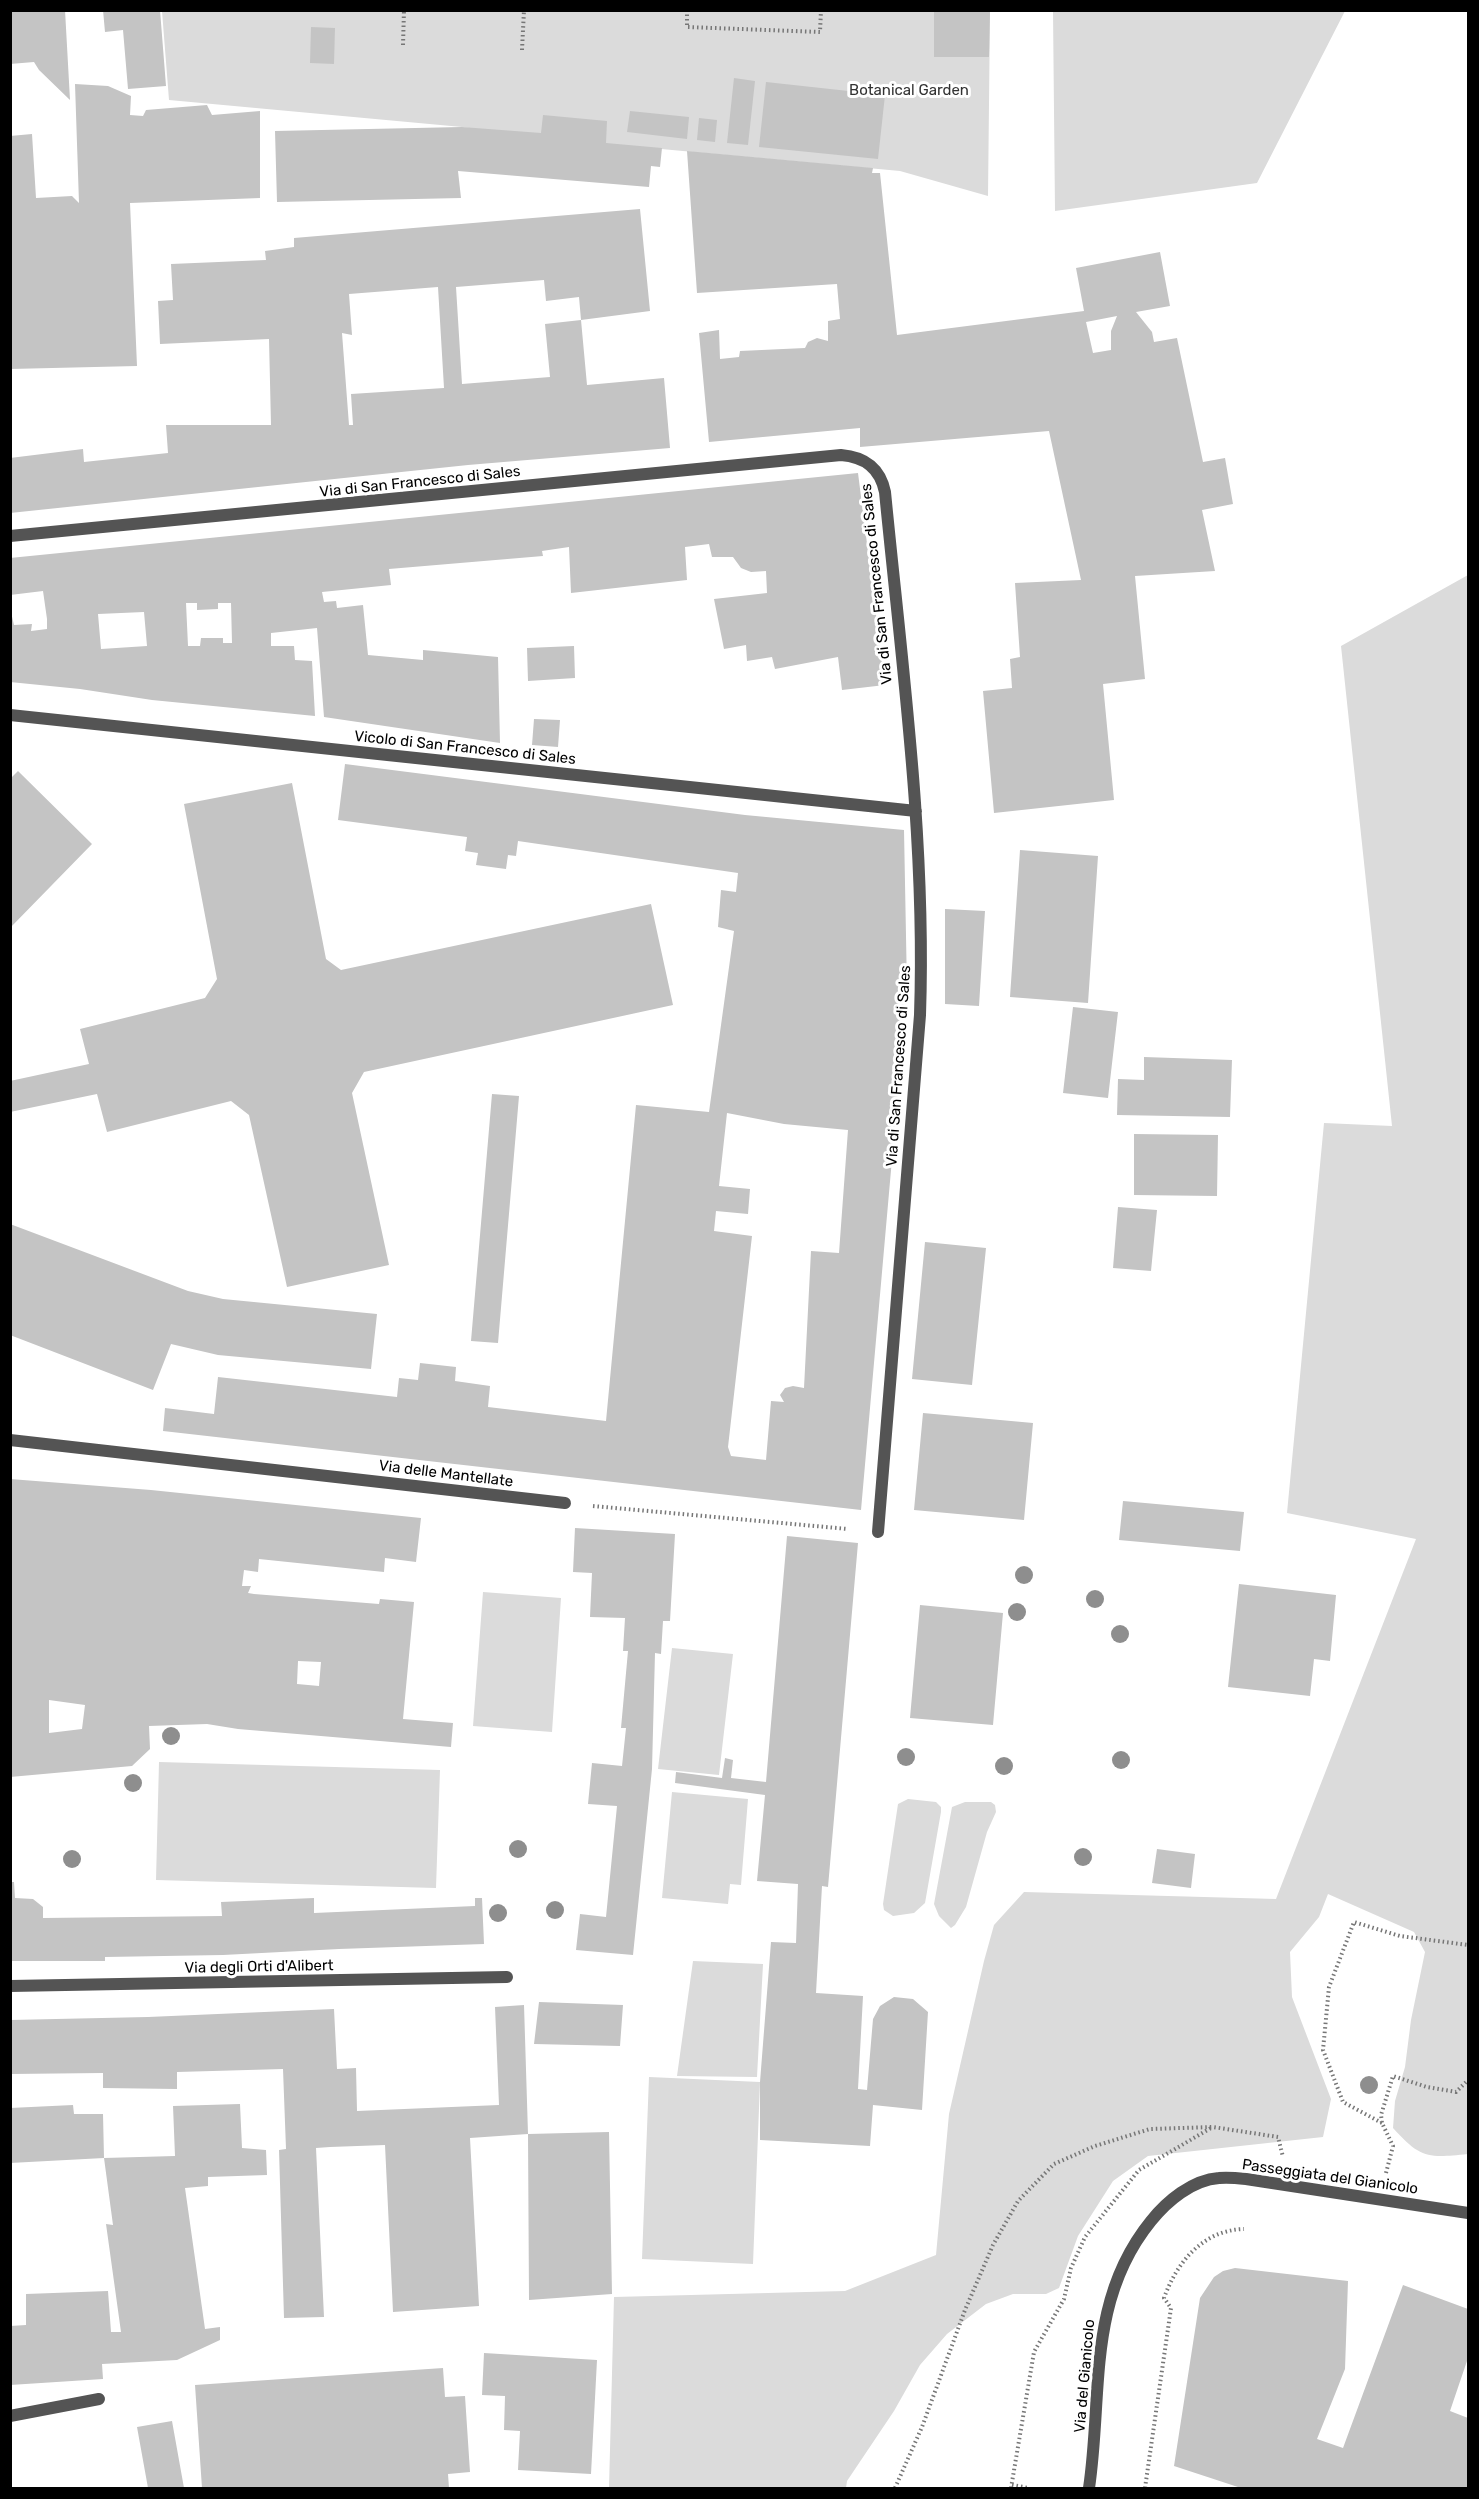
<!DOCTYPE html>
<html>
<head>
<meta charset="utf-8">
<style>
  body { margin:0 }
  #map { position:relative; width:1479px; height:2499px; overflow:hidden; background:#fff; font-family:Rubik,sans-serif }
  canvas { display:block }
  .frame { position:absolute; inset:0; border:12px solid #000; pointer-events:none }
</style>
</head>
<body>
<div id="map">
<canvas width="1479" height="2499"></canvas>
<div class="frame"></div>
</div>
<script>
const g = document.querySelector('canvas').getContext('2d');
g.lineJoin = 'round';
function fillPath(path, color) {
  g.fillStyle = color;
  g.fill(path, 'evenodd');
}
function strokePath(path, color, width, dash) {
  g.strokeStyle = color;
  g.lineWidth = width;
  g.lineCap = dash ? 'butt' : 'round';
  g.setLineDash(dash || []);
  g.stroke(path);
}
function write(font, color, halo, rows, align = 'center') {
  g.font = font + ' Rubik,sans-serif';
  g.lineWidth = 6;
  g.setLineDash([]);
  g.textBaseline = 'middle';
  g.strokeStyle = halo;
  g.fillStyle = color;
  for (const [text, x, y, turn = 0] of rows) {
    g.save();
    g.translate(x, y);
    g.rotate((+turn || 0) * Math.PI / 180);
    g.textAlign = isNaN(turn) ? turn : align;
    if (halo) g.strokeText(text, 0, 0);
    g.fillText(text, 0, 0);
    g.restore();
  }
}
fillPath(new Path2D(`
  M162,11h828l-2,185 -88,-25 -369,-34 -69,-10 -293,-27z
  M1053,11v-1l292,1 -88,172 -202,28z
  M1468,575v1579c-40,4 -47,5 -75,-26l2,-27 10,-34 6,-47 14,-68 -11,-20 -86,-38 -9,23 -29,35 2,45 39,102 -8,38 -175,19 -35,25 -35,55 -19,52 -13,6h-33l-27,10 -39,30 -27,31 -26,46 -47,70 -1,7h-237l5,-191 231,-6 91,-36 13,-141 35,-153 10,-36 30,-33 252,7 140,-360 -129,-26 37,-390 68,3 -51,-480z
  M483,1592l78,6 -9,134 -79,-6z
  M672,1648l61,6 -14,121 -61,-6z
  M159,1762l281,8 -4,118 -280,-8z
  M672,1792l76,7 -7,86 -11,-1 -2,20 -66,-6z
  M908,1799l28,3 5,5v5l-16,91 -11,10 -21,3 -9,-6 -1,-6 15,-100z
  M965,1802h26l4,3 1,7 -9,20 -21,75 -11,18 -4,3 -12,-12 -5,-12 18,-97z
  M693,1961l70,3 -6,113 -80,-1z
  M649,2077l111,5 -7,182 -111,-5z`), '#dbdbdb');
fillPath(new Path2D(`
  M10,10h55l5,90 -31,-30 -5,-8 -24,2z
  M103,10h57l6,76 -38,3 -5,-59 -18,2z
  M934,10h56l-1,47h-55z
  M311,27l24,1 -1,36 -24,-1z
  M734,78l21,3 -7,64 -21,-2z
  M766,82l119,13 -7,64 -119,-12z
  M75,84l33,2 23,10 -1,19 13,1 3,-6 61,-5 5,10 48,-4v87l-130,5 7,163 -127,3v-233l22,-2 4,64 36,-2 7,7z
  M630,111l59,6 -2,22 -60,-7z
  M543,115l64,6 -1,22 56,5 -2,19 -9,-1 -2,21 -191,-16 3,27 -184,4 -2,-71 187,-4 79,6z
  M699,118l18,2 -2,22 -18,-2z
  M687,151l186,17 -1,5h8l17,162 187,-24 -8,-43 84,-16 10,54 -34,6 16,20 2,10 23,-4 26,124 22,-4 8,46 -31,6 13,61 -80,5 10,103 -42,5 11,116 -120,13 -11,-122 29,-3 -2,-29 10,-2 -5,-74 66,-3 -32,-149 -189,16v-19l-151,14 -10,-109 20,-3 1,29 19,-2 1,-6 65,-3 3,-6 9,-4 11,3v-20l12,-2 -3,-35 -140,9zM1117,316l-6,15v19l-18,3 -7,-31z
  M640,209l10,102 -69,9 6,65 77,-7 6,70 -202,17 -458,48v-55l73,-9 1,13 84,-9 -2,-28h105l-2,-86 -109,5 -2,-43 15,-1 -2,-36 95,-4 -1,-9 29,-4v-9zM544,280l2,21 33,-4 2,23 -36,4 5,53 -88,7 -6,-97zM438,287l6,101 -93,6 2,31h-4l-7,-92 10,2 -3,-41z
  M858,473l27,212 -43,5 -4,-33 -63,12 -3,-12 -25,4 -1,-16 -22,4 -10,-50 53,-6 -1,-22 -15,1 -10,-4 -8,-11h-21l-3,-13 -24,3 2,33 -116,13 -2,-46 -27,4 1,5 -154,13 2,16 -69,7 2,10 12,-1 1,7 26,-3 5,50 55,5v-10l75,7 2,86 -176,-26 -7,-89 -46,5v13h23l1,14 17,1 3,55 -163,-16 -72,-11 -70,-7v-74l4,17 18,-1 -1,7 16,-2v-10l-4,-28 -33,4v-37zM186,603h11v7l21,-1v-6h13l1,40h-9v-5h-22l-1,8h-12zM144,612l3,34 -46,3 -3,-35z
  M574,646l1,32 -47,3 -1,-33z
  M534,719l26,1 -2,27 -26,-2z
  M345,764l400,51 159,15 3,159 -46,521 -698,-79 2,-23 49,6 4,-37 179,20 2,-19 19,2 2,-17 36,4 -1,14 35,5 -2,21 118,14 30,-316 73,7 25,-181 -16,-4 3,-37 15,2 2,-19 -220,-32 -2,15 -8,-1 -2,14 -30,-4 2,-12 -13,-2 2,-14 -129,-17zM727,1113l57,11 64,6 -9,123 -28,-2 -7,137 -11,-2 -8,2 -5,7 4,7 -13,-1 -5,59 -35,-4 -3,-9 24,-211 -38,-5 2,-20 32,3 2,-25 -31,-3z
  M18,771l74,73 -82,84v-149z
  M292,783l34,176 15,11 310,-66 22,101 -309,67 -12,21 37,172 -102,22 -38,-172 -18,-14 -124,31 -10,-38 -87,18v-31l79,-17 -9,-35 125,-31 12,-19 -33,-175z
  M1020,850l78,6 -10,147 -78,-6z
  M945,909l40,2 -6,95 -34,-2z
  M1073,1007l45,5 -10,86 -45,-5z
  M1144,1057l88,3 -2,57 -113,-2 1,-36 26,1z
  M492,1094l27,2 -21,247 -27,-2z
  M1134,1134l84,1 -1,61 -83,-1z
  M1118,1207l39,3 -6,61 -38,-3z
  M10,1224l178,67 35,8 154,15 -6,55 -153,-14 -47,-11 -18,46 -143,-55z
  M925,1242l61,6 -14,137 -60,-6z
  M923,1413l110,10 -9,97 -110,-10z
  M10,1479l141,11 270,28 -5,44 -31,-4 -1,14 -125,-13 -1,13 -14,-2 -2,16h9l-3,7 6,1 125,10 1,-5 34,3 -11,117 50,4 -2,24 -213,-18 -31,-5 -58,2 1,23 -18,17 -122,11zM298,1661l23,1 -2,24 -22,-2zM49,1700l36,5 -3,24 -33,4z
  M1123,1501l121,11 -4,39 -121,-11z
  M575,1528l100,6 -5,87h-7l-2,33 -6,-1 -3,116 -19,186 -57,-5 4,-36 26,3 11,-111 -29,-2 4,-41 30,3 4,-38h-5l7,-77h-5l2,-33 -35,-1 2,-44 -19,-1z
  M787,1536l71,7 -30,344 -6,-1 -6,107 47,3 -5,93 9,1 6,-71 7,-13 14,-9 19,2 15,13 -6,98 -49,-5 -3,41 -110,-6v-58l11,-140 25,1 2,-59 -41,-3 8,-86 -90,-12 1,-11 46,6 3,-20 8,2 -2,18 35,4z
  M1239,1584l97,11 -6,66 -16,-2 -4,37 -82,-9z
  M920,1605l83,8 -10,112 -83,-7z
  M1157,1849l38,5 -4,34 -39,-5z
  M10,1882h4l1,16 18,1 10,8v11l179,-2 -1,-14 93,-4v15l161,-7v-8h7l2,46 -145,5 -116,6 -118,2v4h-95z
  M539,2002l84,3 -3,41 -86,-2z
  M524,2005l4,129 -58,4 9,168 -86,6 -8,-167 -55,2 -14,1 8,169 -40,1 -5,-168 7,-1 -3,-80 -106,3v17l-74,-1v-15l-93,1v-54l138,-3 186,-8 3,60 19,-1 1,43 142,-6 -4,-98z
  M240,2104l2,44 24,2 1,25 -59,2v9l-23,2 20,141 15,-2v13l-43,20 -75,4 1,15 -93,6v-59l16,-1v-31l82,-3 3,41h10l-15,-108 7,1 -9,-67 -94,5v-55l63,-3 1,9h29l1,44 71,-2 -2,-50z
  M609,2132l3,162 -83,6 -1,-166z
  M1235,2268l113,13 -3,88 -28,70 26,9 60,-163 65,24v49l-18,53 18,7v70h-227l-67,-22 26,-168 14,-21 9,-6z
  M484,2353l113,7 -6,114 -73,-4 2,-39 -16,-1 1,-34 -23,-1z
  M443,2368l2,29 20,-1 5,76 -22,2 1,14h-247l-7,-103z
  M172,2421l12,67h-36l-11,-61z`), '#c4c4c4');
strokePath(new Path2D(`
  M687,10v17l133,5 1,-22
  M403,45l1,-35
  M522,50l2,-40
  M593,1506l255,23
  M1382,2123l-39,-21 -20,-52 6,-63 25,-65 46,14 68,9
  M1386,2173l7,-27 -11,-23 -1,-8 12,-39 34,11 29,5 12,-12
  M1012,2485l17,3
  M895,2488l27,-61 43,-117 28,-65 25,-44 36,-37 41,-18 55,-17 63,-2 65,10 5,20
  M1011,2488l23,-136 30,-53 7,-31 14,-31 54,-67 72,-42
  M1145,2488l26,-180 -7,-10c13,-36 39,-68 80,-69`), '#767676', 4, [1.5, 3]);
strokePath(new Path2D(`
  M10,2416l89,-17`), '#545454', 12);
strokePath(new Path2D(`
  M10,536l831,-81c24,2 39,13 44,37 17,174 41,348 35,523l-42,517
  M10,715l906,96
  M10,1440l555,63
  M10,1986l497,-9`), '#545454', 12);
strokePath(new Path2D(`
  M1089,2488c14,-94 -3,-187 62,-267 16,-20 41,-41 68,-43 9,-1 18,0 27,1l222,34`), '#545454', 12);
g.fillStyle = '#8e8e8e';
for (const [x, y] of [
  [1024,1575],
  [1095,1599],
  [1017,1612],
  [1120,1634],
  [171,1736],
  [906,1757],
  [1121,1760],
  [1004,1766],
  [133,1783],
  [518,1849],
  [1083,1857],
  [72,1859],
  [555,1910],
  [498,1913],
  [1369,2085]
]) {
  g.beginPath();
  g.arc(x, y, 9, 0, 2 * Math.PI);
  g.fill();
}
write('15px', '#323232', '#fff', [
  ["Botanical Garden",909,91]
]);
write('15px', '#000', '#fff', [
  ["Via di San Francesco di Sales",420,482,-6],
  ["Via di San Francesco di Sales",877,584,-96],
  ["Vicolo di San Francesco di Sales",465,748,6],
  ["Via di San Francesco di Sales",899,1066,-86],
  ["Via delle Mantellate",446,1474,7],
  ["Via degli Orti d'Alibert",259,1967,-1],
  ["Passeggiata del Gianicolo",1330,2177,8],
  ["Via del Gianicolo",1085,2376,-85]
]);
</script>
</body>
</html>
